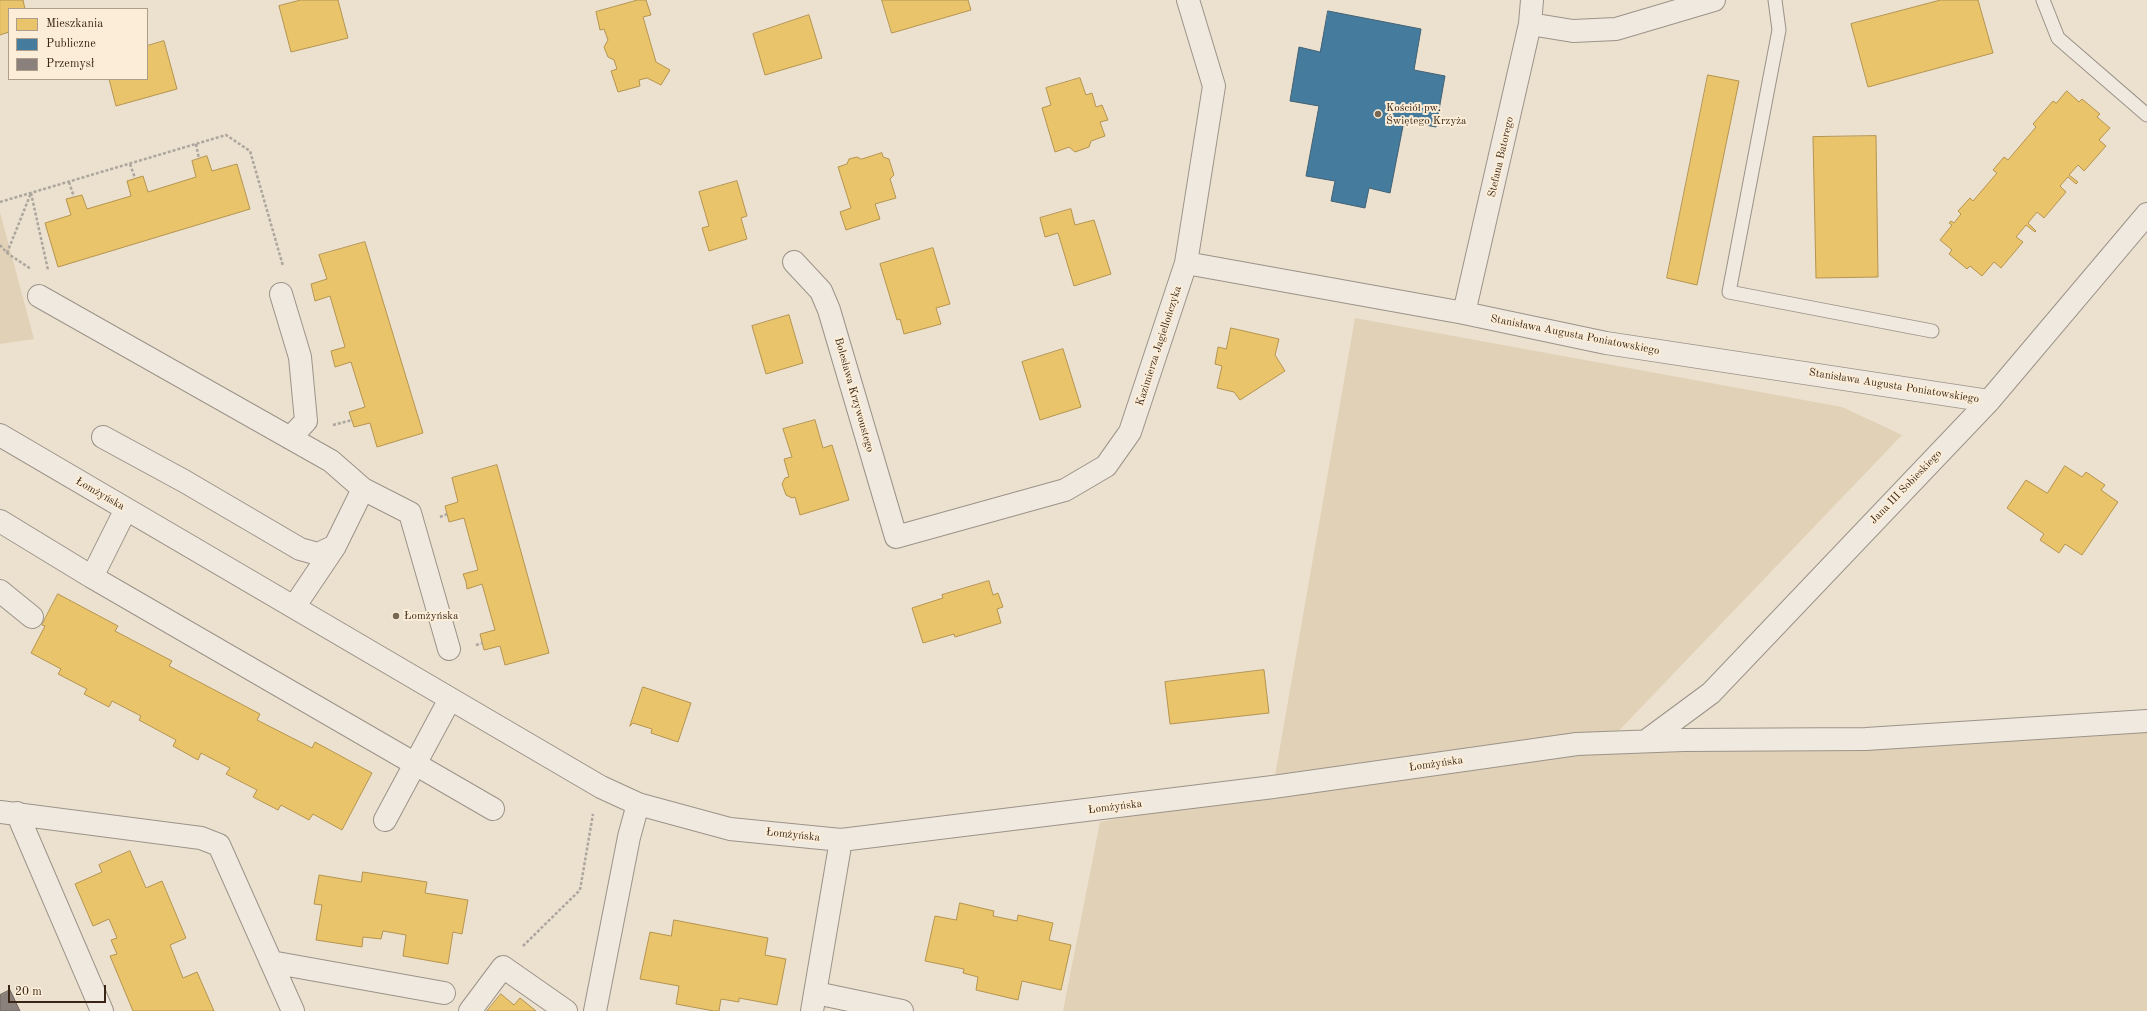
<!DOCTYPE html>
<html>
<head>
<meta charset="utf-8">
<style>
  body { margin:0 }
  #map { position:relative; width:2147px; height:1011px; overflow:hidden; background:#ece1cf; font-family:"Old Standard TT",serif }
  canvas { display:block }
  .legend { position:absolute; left:8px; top:8px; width:140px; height:72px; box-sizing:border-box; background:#fbedd7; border:1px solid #ad9d89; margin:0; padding:5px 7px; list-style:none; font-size:12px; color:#382514 }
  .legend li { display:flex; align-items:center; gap:8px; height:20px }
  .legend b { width:20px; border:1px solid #ad9d89 }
  .scale { position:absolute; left:8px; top:985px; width:98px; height:18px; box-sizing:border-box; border:2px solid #382514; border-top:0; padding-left:5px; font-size:12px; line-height:14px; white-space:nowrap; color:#382514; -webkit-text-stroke:3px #fbedd7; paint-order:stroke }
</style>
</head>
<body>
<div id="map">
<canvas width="2147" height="1011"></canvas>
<ul class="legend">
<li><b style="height:11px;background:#e9c46a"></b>Mieszkania</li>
<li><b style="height:11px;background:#457b9d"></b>Publiczne</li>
<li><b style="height:11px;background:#8a817c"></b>Przemysł</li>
</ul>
<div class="scale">20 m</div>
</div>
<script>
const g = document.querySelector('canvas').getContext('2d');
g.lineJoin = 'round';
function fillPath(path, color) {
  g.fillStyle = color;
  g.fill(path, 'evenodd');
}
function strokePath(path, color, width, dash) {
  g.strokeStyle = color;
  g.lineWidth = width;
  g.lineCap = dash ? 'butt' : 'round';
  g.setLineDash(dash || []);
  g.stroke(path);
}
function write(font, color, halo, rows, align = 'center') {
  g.font = font + ' "Old Standard TT",serif';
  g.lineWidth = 4;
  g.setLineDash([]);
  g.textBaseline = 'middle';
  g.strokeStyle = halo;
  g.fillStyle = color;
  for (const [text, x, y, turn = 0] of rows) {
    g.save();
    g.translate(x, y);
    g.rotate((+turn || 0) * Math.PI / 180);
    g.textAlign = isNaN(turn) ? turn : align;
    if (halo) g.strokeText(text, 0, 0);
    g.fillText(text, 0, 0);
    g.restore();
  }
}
fillPath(new Path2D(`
  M0,212l34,127 -34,5z
  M1355,318l487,89 60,28 -294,307 539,-21v290h-1084l37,-189 173,-35z`), '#e1d1b7');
const homes = new Path2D(`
  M0,0h23l2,9h-16v23l-9,3z
  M301,0h37l10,38 -57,14 -12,-46z
  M638,0h8l5,15 -8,2 13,45 14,8 -9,15 -14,-7 -8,2 1,6 -22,6 -7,-21 6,-2 -3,-9 -6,-3 -4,-10 4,-7 -4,-11 -4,1 -4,-18z
  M882,0h86l3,10 -79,23z
  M1941,0h37l15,53 -125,34 -17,-63z
  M809,15l13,43 -57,17 -12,-41z
  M164,41l13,48 -61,17 -7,-27h38v-33z
  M1708,75l31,6 -42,204 -30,-7z
  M1080,78l6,17 6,-2 4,14 6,-2 6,15 -8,2 5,14 -14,5 -2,6 -14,5 -6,-5 -14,5 -13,-44 9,-3 -5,-17z
  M2067,91l12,11 3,-3 18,15 -3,3 13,11 -11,12 7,6 -22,25 -6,-6 -9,10 9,7 -2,2 -8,-7 -8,9 6,6 -22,26 -7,-6 -9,11 8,8 -1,1 -9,-7 -10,12 7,5 -22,26 -7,-6 -12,14 -12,-10 -3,3 -18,-15 3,-4 -12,-10 12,-15 -3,-2 2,-2 3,2 7,-9 -3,-3 12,-13 3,3 24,-28 -4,-3 11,-13 4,3 28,-33 -3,-3 20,-23 3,2z
  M1876,136l2,141 -62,1 -3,-141z
  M882,153l1,4 6,2 5,16 -4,4 6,19 -21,6 5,15 -34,11 -6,-18 11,-4 -13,-41 9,-3 2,-5 8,-2 4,2z
  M207,156l5,15 25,-7 13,45 -192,58 -13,-44 26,-8 -5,-16 16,-4 5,14 44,-13 -4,-15 16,-5 5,16 48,-15 -4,-16z
  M737,181l10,35 -6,2 6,21 -38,12 -7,-23 7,-2 -10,-34z
  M1071,209l4,16 19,-5 17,54 -37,12 -16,-53 -13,4 -5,-19z
  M365,242l58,191 -46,14 -7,-24 -16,4 -5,-15 16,-5 -14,-45 -16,5 -4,-16 14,-4 -15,-51 -15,5 -4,-17 16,-5 -8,-24z
  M933,248l17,56 -14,4 5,16 -37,10 -4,-15 -3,1 -17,-56z
  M789,315l14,48 -37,11 -14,-48z
  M1231,328l48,11 -4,16 10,16 -45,29 -6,-8 -17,-4 5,-22 -7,-2 3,-17 8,2z
  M1063,349l18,58 -41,13 -18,-58z
  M815,420l8,28 9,-3 17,55 -49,15 -5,-18 -3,1 -6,-3 -4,-11 3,-6 4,-1 -5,-18 8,-2 -9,-28z
  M497,465l52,188 -44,12 -5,-19 -16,4 -4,-16 15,-4 -13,-46 -15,5 -1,-7 -3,-8 15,-4 -14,-52 -15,4 -4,-16 13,-4 -6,-24z
  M2065,466l17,11 4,-5 19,13 -4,5 17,12 -36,53 -17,-11 -6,9 -19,-13 4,-6 -37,-26 19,-28 21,13z
  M989,581l4,14 5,-2 5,14 -6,2 4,14 -46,14 -1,-3 -31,9 -11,-35 31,-10 -1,-3z
  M58,594l60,32 -3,5 57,30 -3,5 91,48 -3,6 55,28 3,-6 57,31 -30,57 -29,-16 -4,6 -28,-15 -3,5 -25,-13 4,-7 -31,-16 4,-6 -29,-15 -3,7 -25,-14 3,-6 -37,-20 2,-4 -29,-15 -3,6 -25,-13 3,-5 -29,-15 3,-5 -30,-16 14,-27 -3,-1z
  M1264,670l5,43 -99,11 -5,-42z
  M643,687l48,16 -13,39 -27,-9 1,-4 -19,-6 -3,3z
  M130,851l16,37 16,-7 24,57 -16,7 13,33 14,-6 17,39h-81l-23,-55 7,-2 -6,-14 6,-2 -8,-19 -16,7 -18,-42 27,-12 -3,-7z
  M363,872l64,10 -2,11 43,7 -6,34 -9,-2 -5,32 -45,-8 3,-21 -23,-4 -2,8 -18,-2 -1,10 -46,-7 6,-35 -8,-1 5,-29 42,7z
  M960,903l34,8 -1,5 24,5 1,-6 35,8 -4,17 22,5 -10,45 -39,-9 -4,19 -42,-10 2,-13 -15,-4 1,-4 -39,-8 10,-45 21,4z
  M674,920l94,18 -3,17 21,4 -9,46 -38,-7v4l-18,-3 -2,12h-5l-38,-7 3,-18 -39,-7 10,-47 21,4z
  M501,994l13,11 6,-7 16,13h-49z`);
fillPath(homes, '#e9c46a');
strokePath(homes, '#b49450', 1);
const public = new Path2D(`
  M1328,11l93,18 -7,41 31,6 -9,51 -32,-6 -14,72 -21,-5 -4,20 -34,-7 4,-20 -29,-5 13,-70 -29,-5 9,-54 21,5z`);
fillPath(public, '#457b9d');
strokePath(public, '#416174', 1);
const industry = new Path2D(`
  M10,990l10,21h-20v-16z`);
fillPath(industry, '#8a817c');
strokePath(industry, '#71655d', 1);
const service = new Path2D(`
  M1775,0l4,30 -50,262 203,39
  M2043,0l15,38 89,77`);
const minor = new Path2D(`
  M1530,24l43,7 43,-2 98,-29
  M794,262l27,29 8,19 67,227 169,-47 41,-24 24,-34 56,-169 28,-177 -26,-86
  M1186,263l278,50 142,30 383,58
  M281,294l19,63 6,64 -16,17
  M39,296l292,165 32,28 47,24 39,136
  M1464,313l66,-289 2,-24
  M0,435l601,352 37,17 92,25 111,11 432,-53 304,-43 106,-4 183,-1 281,-18
  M103,437l81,44 116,68 18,5 17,-8 28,-57
  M0,521l92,56 34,-68
  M92,577l401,232
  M0,591l32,26
  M294,607l41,-61
  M1646,741l65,-48 278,-292 158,-187
  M0,812l201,26 18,7 74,166
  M17,813l85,198
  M385,820l65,-121
  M271,962l173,31
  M816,993l86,18
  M470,1011l33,-44 63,44
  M595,1011l34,-174 9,-33
  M812,1011l29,-171`);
strokePath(service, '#9c9388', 15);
strokePath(minor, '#9c9388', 24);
strokePath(new Path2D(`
  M196,144l3,15
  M130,164l5,14
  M69,182l5,15
  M31,193l17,77
  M0,202l226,-67 24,16 33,115
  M0,245l7,8 24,16
  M7,253l24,-60
  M333,425l19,-5
  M440,517l7,-3
  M476,645l7,-2
  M523,946l57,-56 13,-76`), '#aca69e', 2.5, [3, 2]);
strokePath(service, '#efe9e0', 13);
strokePath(minor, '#efe9e0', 22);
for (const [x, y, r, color] of [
  [1378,114,4,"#776755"],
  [396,616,4,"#776755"]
]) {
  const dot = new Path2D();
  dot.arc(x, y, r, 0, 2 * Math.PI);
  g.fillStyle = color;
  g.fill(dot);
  strokePath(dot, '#fbedd7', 1.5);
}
write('11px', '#382514', '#fbedd7', [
  ["Kościół pw.",1386,108],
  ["Świętego Krzyża",1386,121],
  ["Łomżyńska",404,616]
], 'left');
write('11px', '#382514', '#fbedd7', [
  ["Stefana Batorego",1501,157,-77],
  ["Stanisława Augusta Poniatowskiego",1575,335,11],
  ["Kazimierza Jagiellończyka",1159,346,-72],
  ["Stanisława Augusta Poniatowskiego",1894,386,9],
  ["Bolesława Krzywoustego",854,395,74],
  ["Jana III Sobieskiego",1906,487,-46],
  ["Łomżyńska",100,494,30],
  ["Łomżyńska",1436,764,-8],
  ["Łomżyńska",1115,807,-7],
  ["Łomżyńska",793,835,6]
]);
</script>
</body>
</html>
